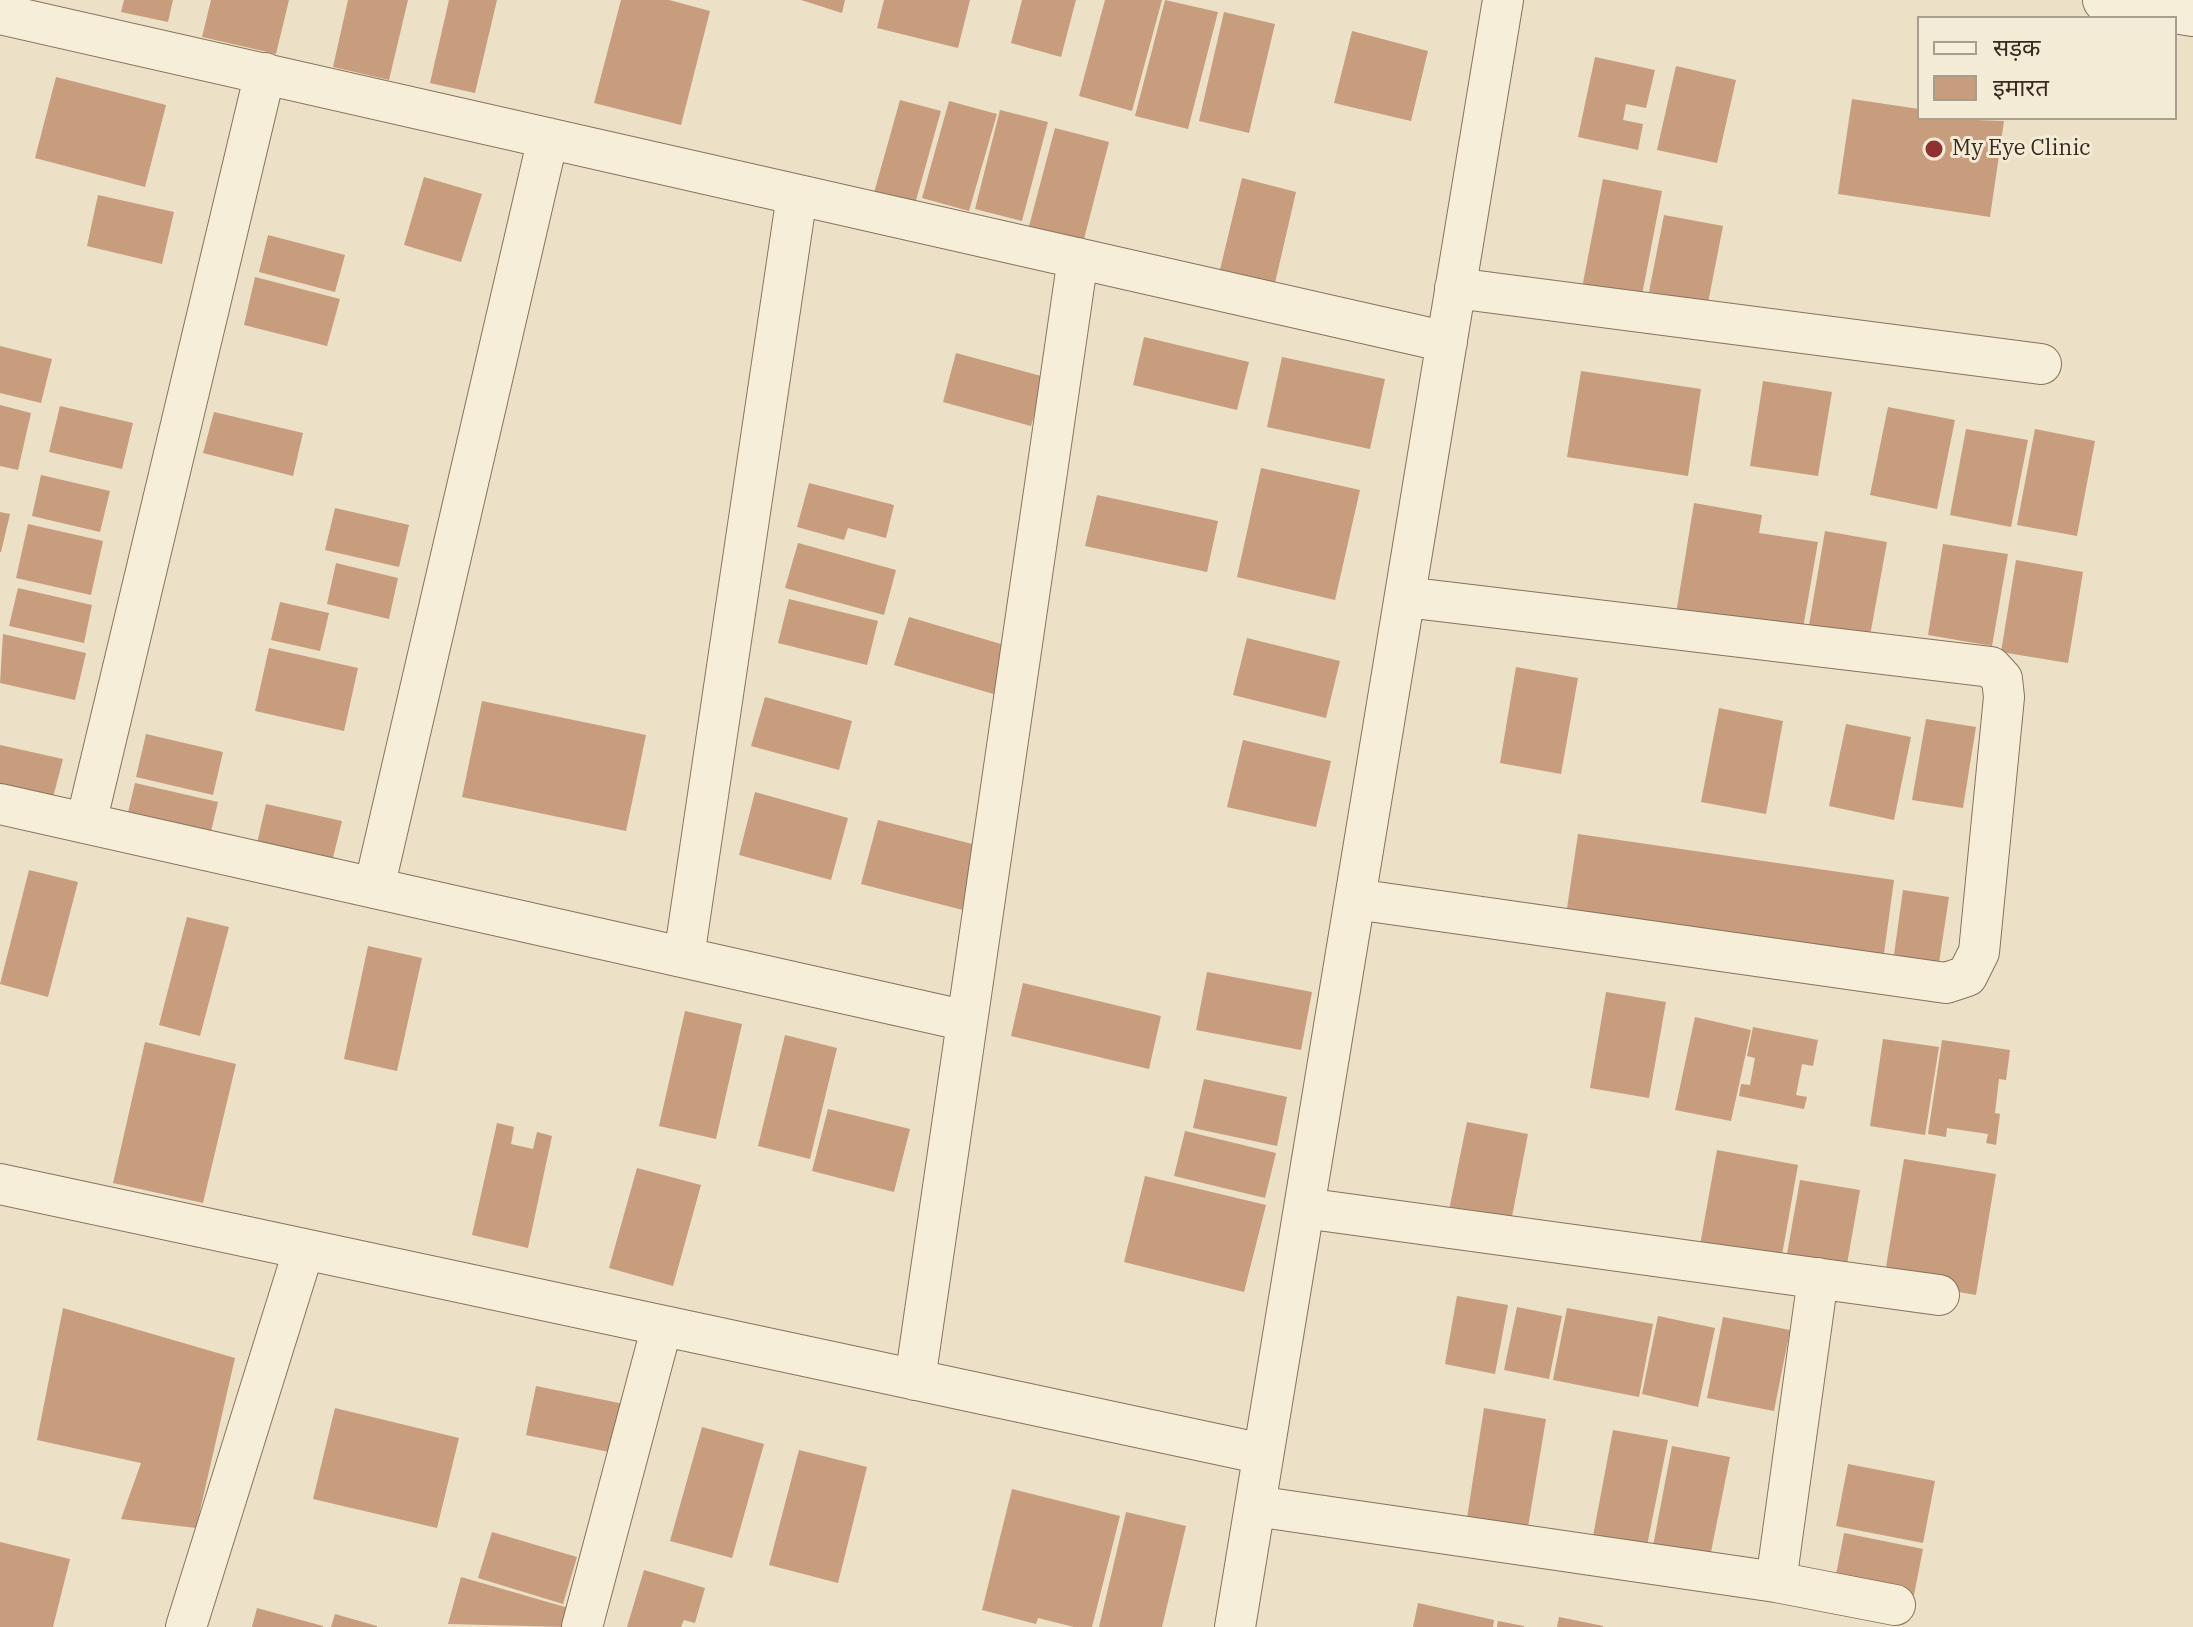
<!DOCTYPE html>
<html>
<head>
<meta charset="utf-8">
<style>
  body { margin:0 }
  #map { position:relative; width:2193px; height:1627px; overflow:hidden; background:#ece0c6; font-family:"IBM Plex Serif","Noto Sans Devanagari",serif }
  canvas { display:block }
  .legend { position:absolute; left:1917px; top:16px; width:260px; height:104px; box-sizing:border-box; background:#f3ebd5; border:2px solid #a89e8d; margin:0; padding:10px 14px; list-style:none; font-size:24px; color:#372b20 }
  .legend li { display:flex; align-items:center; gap:16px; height:40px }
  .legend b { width:40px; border:2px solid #a89e8d }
</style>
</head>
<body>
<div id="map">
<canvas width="2193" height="1627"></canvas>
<ul class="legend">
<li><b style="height:10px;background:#f7eed9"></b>सड़क</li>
<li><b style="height:22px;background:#c79d7e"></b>इमारत</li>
</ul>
</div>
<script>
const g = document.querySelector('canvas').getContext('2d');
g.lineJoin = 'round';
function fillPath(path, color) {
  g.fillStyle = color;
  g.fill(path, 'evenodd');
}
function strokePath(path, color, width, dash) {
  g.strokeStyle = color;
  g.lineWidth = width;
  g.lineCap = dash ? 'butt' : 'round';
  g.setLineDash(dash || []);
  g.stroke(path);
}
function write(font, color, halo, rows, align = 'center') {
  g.font = font + ' "IBM Plex Serif",serif';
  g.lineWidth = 6;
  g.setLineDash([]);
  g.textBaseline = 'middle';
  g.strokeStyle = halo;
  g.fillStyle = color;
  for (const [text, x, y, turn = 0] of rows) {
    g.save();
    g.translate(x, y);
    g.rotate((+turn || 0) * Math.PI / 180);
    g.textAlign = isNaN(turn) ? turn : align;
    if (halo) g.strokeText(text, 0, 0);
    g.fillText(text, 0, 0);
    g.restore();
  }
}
fillPath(new Path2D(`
  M124,0h49l-5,22 -47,-10z
  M211,0h78l-13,54 -74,-17z
  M348,0h60l-19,80 -56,-13z
  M449,0h48l-22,93 -45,-10z
  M621,0h48l41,11 -29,114 -87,-22z
  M801,0h44l-3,13z
  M884,0h86l-12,48 -81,-20z
  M1022,0h54l-15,57 -50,-14z
  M1105,0h57l-30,111 -53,-15z
  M1165,0l53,12 -30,117 -53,-13z
  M1224,12l51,12 -26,109 -50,-12z
  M1352,31l76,20 -17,70 -77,-18z
  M1595,57l60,13 -9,38 -20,-4 -3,16 20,4 -5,26 -60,-13z
  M1676,66l60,14 -19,83 -60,-13z
  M56,77l110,28 -21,82 -110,-29z
  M1852,99l67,10v9l85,3 -14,96 -152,-23z
  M900,100l41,11 -28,100 -41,-11z
  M949,101l48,13 -28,97 -47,-13z
  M1000,110l48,12 -26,99 -47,-12z
  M1055,128l54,14 -26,101 -55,-13z
  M424,177l58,17 -21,68 -57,-17z
  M1242,178l54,14 -24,104 -55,-14z
  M1603,179l59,12 -21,109 -59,-12z
  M98,195l76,17 -12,52 -75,-18z
  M1664,215l59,11 -15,77 -59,-11z
  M268,235l77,20 -10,37 -76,-20z
  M255,277l85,22 -13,47 -83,-21z
  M1144,337l105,25 -12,48 -104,-25z
  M0,346l52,13 -11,44 -41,-10z
  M956,353l89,24 -14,49 -88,-24z
  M1282,357l103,22 -15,70 -103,-22z
  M1581,371l120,18 -13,87 -121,-19z
  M1763,381l69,11 -14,84 -68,-10z
  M0,405l31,8 -13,57 -18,-4z
  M60,406l73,17 -11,46 -73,-17z
  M1888,407l67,13 -18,89 -67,-14z
  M214,412l89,21 -10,43 -90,-23z
  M1966,429l62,11 -17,87 -61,-12z
  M2035,429l60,12 -18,95 -60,-11z
  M1261,468l99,22 -25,110 -98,-23z
  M41,475l69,16 -10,41 -68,-16z
  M809,483l85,22 -8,33 -38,-10 -4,12 -47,-13z
  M1097,495l121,26 -11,51 -122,-26z
  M1694,503l68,12 -3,18 59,9 -16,92 -126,-20z
  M335,508l74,17 -10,42 -74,-17z
  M0,512l10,2 -9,38h-1z
  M28,524l75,17 -12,54 -75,-17z
  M1825,531l62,11 -19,105 -61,-10z
  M798,543l98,27 -12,45 -99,-27z
  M1943,544l65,10 -16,92 -64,-11z
  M2016,560l67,12 -15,91 -67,-11z
  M336,563l62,15 -9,41 -62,-15z
  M18,588l74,17 -8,38 -75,-17z
  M789,599l89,22 -11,44 -89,-22z
  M280,602l49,11 -9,38 -49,-11z
  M909,617l102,30 -14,48 -103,-30z
  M3,634l83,19 -11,47 -75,-17z
  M1247,638l93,23 -14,57 -93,-23z
  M269,648l89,20 -14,63 -89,-20z
  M1516,667l62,11 -17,96 -61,-11z
  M765,697l87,24 -13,49 -88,-24z
  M482,701l164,34 -20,96 -164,-34z
  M1719,708l64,13 -17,93 -65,-12z
  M1926,719l50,8 -13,81 -51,-8z
  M1846,724l65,13 -17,83 -65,-14z
  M146,734l77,18 -10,43 -77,-18z
  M1243,740l88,21 -15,66 -89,-20z
  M0,745l63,14 -13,50 -50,-13z
  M135,783l83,19 -10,42 -83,-19z
  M755,792l93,26 -17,62 -92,-25z
  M266,804l76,17 -11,45 -75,-18z
  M878,820l102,26 -17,64 -102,-26z
  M1578,834l316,46 -12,88 -317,-46z
  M29,870l49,12 -30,115 -48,-13z
  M1903,890l46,7 -12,79 -45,-7z
  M187,917l42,10 -29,109 -41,-11z
  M368,946l54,12 -25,113 -53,-12z
  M1207,972l105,20 -11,58 -105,-20z
  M1023,983l138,33 -12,53 -138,-33z
  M1606,992l60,10 -17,96 -59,-10z
  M685,1011l57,13 -26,115 -57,-13z
  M1695,1017l56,13 -20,91 -56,-11z
  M1753,1027l65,13 -5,26 -11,-2 -6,31 11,2 -3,12 -65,-13 2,-12 9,1 5,-27 -8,-2z
  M785,1035l52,13 -27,111 -52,-13z
  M1883,1039l56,8 -14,88 -55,-9z
  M1942,1040l68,10 -4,30 -7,-1 -4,34 5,1 -4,31 -10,-2 2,-9 -41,-6 -1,9 -18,-3z
  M145,1042l91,22 -33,139 -90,-20z
  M1204,1079l83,18 -10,49 -84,-18z
  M828,1109l82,20 -16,63 -82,-21z
  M1467,1122l61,12 -18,93 -62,-12z
  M497,1123l17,4 -3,17 22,5 4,-17 15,4 -24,112 -56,-13z
  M1185,1131l91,22 -11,45 -91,-22z
  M1717,1150l81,15 -18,101 -81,-15z
  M1904,1159l92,15 -20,121 -92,-16z
  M637,1168l64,17 -28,101 -64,-18z
  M1145,1176l121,29 -22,87 -120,-30z
  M1800,1180l60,10 -14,80 -60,-10z
  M1457,1296l51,9 -13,69 -50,-10z
  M1517,1307l45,9 -13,63 -45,-9z
  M63,1308l172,50 -39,170 -75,-9 20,-56 -104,-23z
  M1567,1308l86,16 -14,73 -86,-17z
  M1658,1316l57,12 -17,79 -56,-13z
  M1723,1317l67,13 -16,81 -67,-13z
  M536,1386l93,19 -10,49 -93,-19z
  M335,1408l124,30 -22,90 -124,-29z
  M1484,1408l62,11 -18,108 -61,-9z
  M702,1427l62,17 -32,114 -62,-17z
  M1613,1430l55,10 -21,106 -54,-10z
  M1672,1446l58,11 -20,100 -57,-11z
  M799,1450l68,17 -29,116 -69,-18z
  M1848,1464l87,17 -12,62 -87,-17z
  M1012,1489l108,27 -28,111h-18l-36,-9 -2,6 -54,-14z
  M1126,1512l60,14 -24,101h-63z
  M492,1532l85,25 -14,47 -85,-26z
  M1844,1533l79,16 -10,51 -79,-15z
  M0,1542l70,17 -17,68h-53z
  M644,1570l61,18 -10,35 -11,-3 -3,7h-54z
  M461,1577l111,32 -6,18 -118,-3z
  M1418,1603l76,17 -1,7h-80z
  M257,1608l66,18v1h-71z
  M335,1614l42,12v1h-46z
  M1559,1617l44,9v1h-46z
  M1498,1621l26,5v1h-27z`), '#c79d7e');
const minor = new Path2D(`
  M0,14l1447,328
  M1455,288l586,76
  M0,804l967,217
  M86,823l179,-750
  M374,888l174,-750
  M1355,899l591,84 21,-7 12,-24 25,-255 -2,-18 -11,-12 -586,-70
  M684,957l113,-762
  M0,1184l1263,270
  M1304,1208l635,87
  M915,1380l163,-1122
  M1255,1506l521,76 119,23
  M1776,1582l42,-304
  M186,1627l118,-378
  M582,1627l80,-301
  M1235,1627l268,-1627`);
const tertiary = new Path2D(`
  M2105,0l88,14`);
strokePath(minor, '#86735d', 42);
strokePath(tertiary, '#86735d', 46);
strokePath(minor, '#f7eed9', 40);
strokePath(tertiary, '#f7eed9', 44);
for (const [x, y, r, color] of [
  [1934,149,10,"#913031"]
]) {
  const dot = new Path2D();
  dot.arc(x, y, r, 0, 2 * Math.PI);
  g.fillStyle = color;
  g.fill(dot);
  strokePath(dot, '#f3ebd5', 3);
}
write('22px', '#372b20', '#f3ebd5', [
  ["My Eye Clinic",1952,149]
], 'left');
</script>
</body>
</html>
